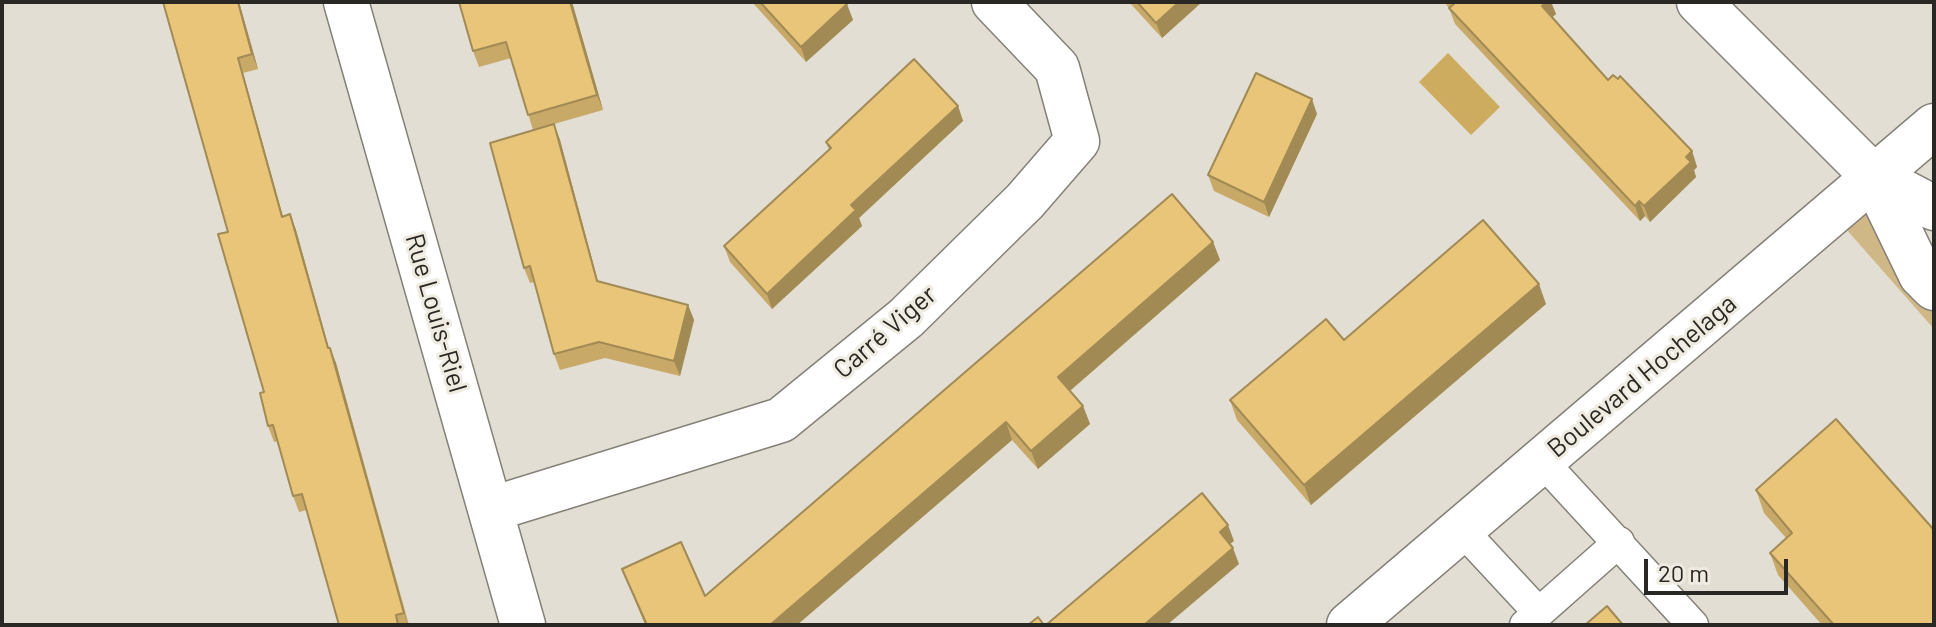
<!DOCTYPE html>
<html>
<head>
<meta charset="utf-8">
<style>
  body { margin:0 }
  #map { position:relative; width:1936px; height:627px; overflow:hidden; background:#e2ded4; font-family:Barlow,sans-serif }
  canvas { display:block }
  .frame { position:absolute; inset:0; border:4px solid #2a2824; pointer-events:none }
  .scale { position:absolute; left:1644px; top:559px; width:144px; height:36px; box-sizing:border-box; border:4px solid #2a2824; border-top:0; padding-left:10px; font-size:24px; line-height:28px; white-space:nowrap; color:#2a2824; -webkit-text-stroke:6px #efebe1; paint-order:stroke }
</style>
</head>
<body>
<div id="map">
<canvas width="1936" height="627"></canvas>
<div class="frame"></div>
<div class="scale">20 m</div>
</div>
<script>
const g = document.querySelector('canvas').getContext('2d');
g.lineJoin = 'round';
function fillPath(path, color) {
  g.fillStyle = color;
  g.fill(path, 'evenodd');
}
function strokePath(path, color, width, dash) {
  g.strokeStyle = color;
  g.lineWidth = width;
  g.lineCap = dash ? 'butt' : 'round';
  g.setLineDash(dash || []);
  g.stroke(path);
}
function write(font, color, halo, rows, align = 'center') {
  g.font = font + ' Barlow,sans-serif';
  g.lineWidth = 6;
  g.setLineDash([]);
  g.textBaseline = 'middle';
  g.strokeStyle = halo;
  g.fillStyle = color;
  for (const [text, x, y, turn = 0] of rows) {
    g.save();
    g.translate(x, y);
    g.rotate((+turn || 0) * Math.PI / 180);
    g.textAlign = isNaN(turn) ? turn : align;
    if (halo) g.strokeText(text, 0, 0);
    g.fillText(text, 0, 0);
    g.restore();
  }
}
fillPath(new Path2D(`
  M1873,176l61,112v41l-102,-116z`), '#d0b886');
fillPath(new Path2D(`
  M1448,53l52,54 -29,28 -52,-53z`), '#cdab5f');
const lane = new Path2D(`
  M1542,461l151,164
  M1461,529l78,84
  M1525,625l94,-83`);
const street = new Path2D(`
  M346,2l177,623
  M1699,2l174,174
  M492,509l289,-89 125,-102 119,-117 52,-60 -20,-73 -63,-66`);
const secondary = new Path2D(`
  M1349,625l585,-499`);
const highway = new Path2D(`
  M1873,176l48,99 13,13
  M1873,176l61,32`);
strokePath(lane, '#858178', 33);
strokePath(street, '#858178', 47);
strokePath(secondary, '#858178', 47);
strokePath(highway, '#858178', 47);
strokePath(lane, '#fff', 30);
strokePath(street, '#fff', 44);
strokePath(secondary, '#fff', 44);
strokePath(highway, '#fff', 44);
fillPath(new Path2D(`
  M239,2l19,67 -15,4 40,143 7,-2 6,16 33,118 7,15 73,262h-70l-32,-115 -8,2 -6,-16 -15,-55 -4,1 -6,-16 -4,-34 -36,-160z
  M572,2l31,108 -49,14 6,16 38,141 90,24 6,15 -14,56 -75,-18 -45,12 -6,-16 -19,-72 -5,1 -6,-15 9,-138 -22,-72 -32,9 -6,-16z
  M752,2h93l8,18 -47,42z
  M1129,2h73l-40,36z
  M1444,2h107l5,12 -4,3 56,63 84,71 5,16 -3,3 2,7 -46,45 -5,-6 -5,5 -185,-197 -6,-16z
  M958,106l5,15 -104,97 3,8 -90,83 -42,-47 -6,-16 105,-96 -3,-8z
  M1317,114l-48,103 -55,-26 -6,-16z
  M1213,242l7,18 -150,131 13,15 7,18 -52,45 -26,-29 -215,185h-152l-23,-56 83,27z
  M1546,304l-235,201 -74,-85 -7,-20 114,-60z
  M1756,490l178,135h-112l-44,-50 -8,-22 16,-15 -22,-25z`), '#c8a968');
fillPath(new Path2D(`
  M238,2h1l19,67 -6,-15z
  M570,2h2l31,108 -6,-15z
  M1179,2h23l-40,36 -6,-15z
  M1546,2h5l5,12 -9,8 -5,-16z
  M847,4l6,16 -47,42 -5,-15z
  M238,58l5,15 44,159 -5,-15z
  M1312,99l5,15 -48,103 -5,-15z
  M958,106l5,15 -104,97 3,8 -90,83 -5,-15 84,-89z
  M554,124l6,16 42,157 -5,-16z
  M1692,151l5,16 -3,3 2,7 -46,45 -6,-16z
  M1639,201l6,15 -5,5 -5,-15z
  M290,214l6,16 37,134 -5,-16z
  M1213,242l7,18 -155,135 -7,-18z
  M1539,284l7,20 -235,201 -7,-20z
  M688,305l6,15 -14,56 -6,-15z
  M330,348l6,15 72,262 -4,-12z
  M1083,406l7,18 -52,45 -7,-18z
  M1006,422l6,18 -215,185h-27z
  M1228,525l6,16 -9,7 -5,-16z
  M1233,548l6,16 -72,61h-23z`), '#a28a55');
const building = new Path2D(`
  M163,2h75l14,52 -14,4 44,159 8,-3 38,134h2l74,265 -8,2 2,10h-59l-37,-131 -9,2 -20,-71 -5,1 -8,-33 4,-1 -46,-158 10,-2z
  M459,2h111l27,93 -69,20 -22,-73 -33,9z
  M760,2h85l2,2 -46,43z
  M1137,2h42l-23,21z
  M1452,2h94l-4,4 66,74 5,-5 5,4 2,-3 72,75 -6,6 5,5 -47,44 -5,-5 -4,5 -186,-198 5,-4z
  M914,59l44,47 -107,99 5,5 -89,84 -43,-48 107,-98 -5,-6z
  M1256,73l56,26 -48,103 -56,-27z
  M554,124l43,157 91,24 -14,56 -75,-19 -45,12 -24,-88 -6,2 -34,-125z
  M1172,194l41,48 -155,135 25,29 -52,45 -25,-29 -236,203h-123l-25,-56 59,-27 24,54z
  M1483,220l56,64 -235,201 -74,-85 96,-81 18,21z
  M1836,419l98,111v95h-100l-64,-72 22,-20 -36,-43z
  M1202,493l26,32 -8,7 13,16 -89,77h-98z
  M1607,606l16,19h-38z
  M1038,617l6,8h-16z`);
fillPath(building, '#e8c579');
strokePath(building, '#a28a55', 2);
write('26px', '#2a2824', '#efebe1', [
  ["Rue Louis-Riel",436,313,74],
  ["Carré Viger",885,332,-41],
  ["Boulevard Hochelaga",1642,376,-40]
]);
</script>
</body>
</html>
